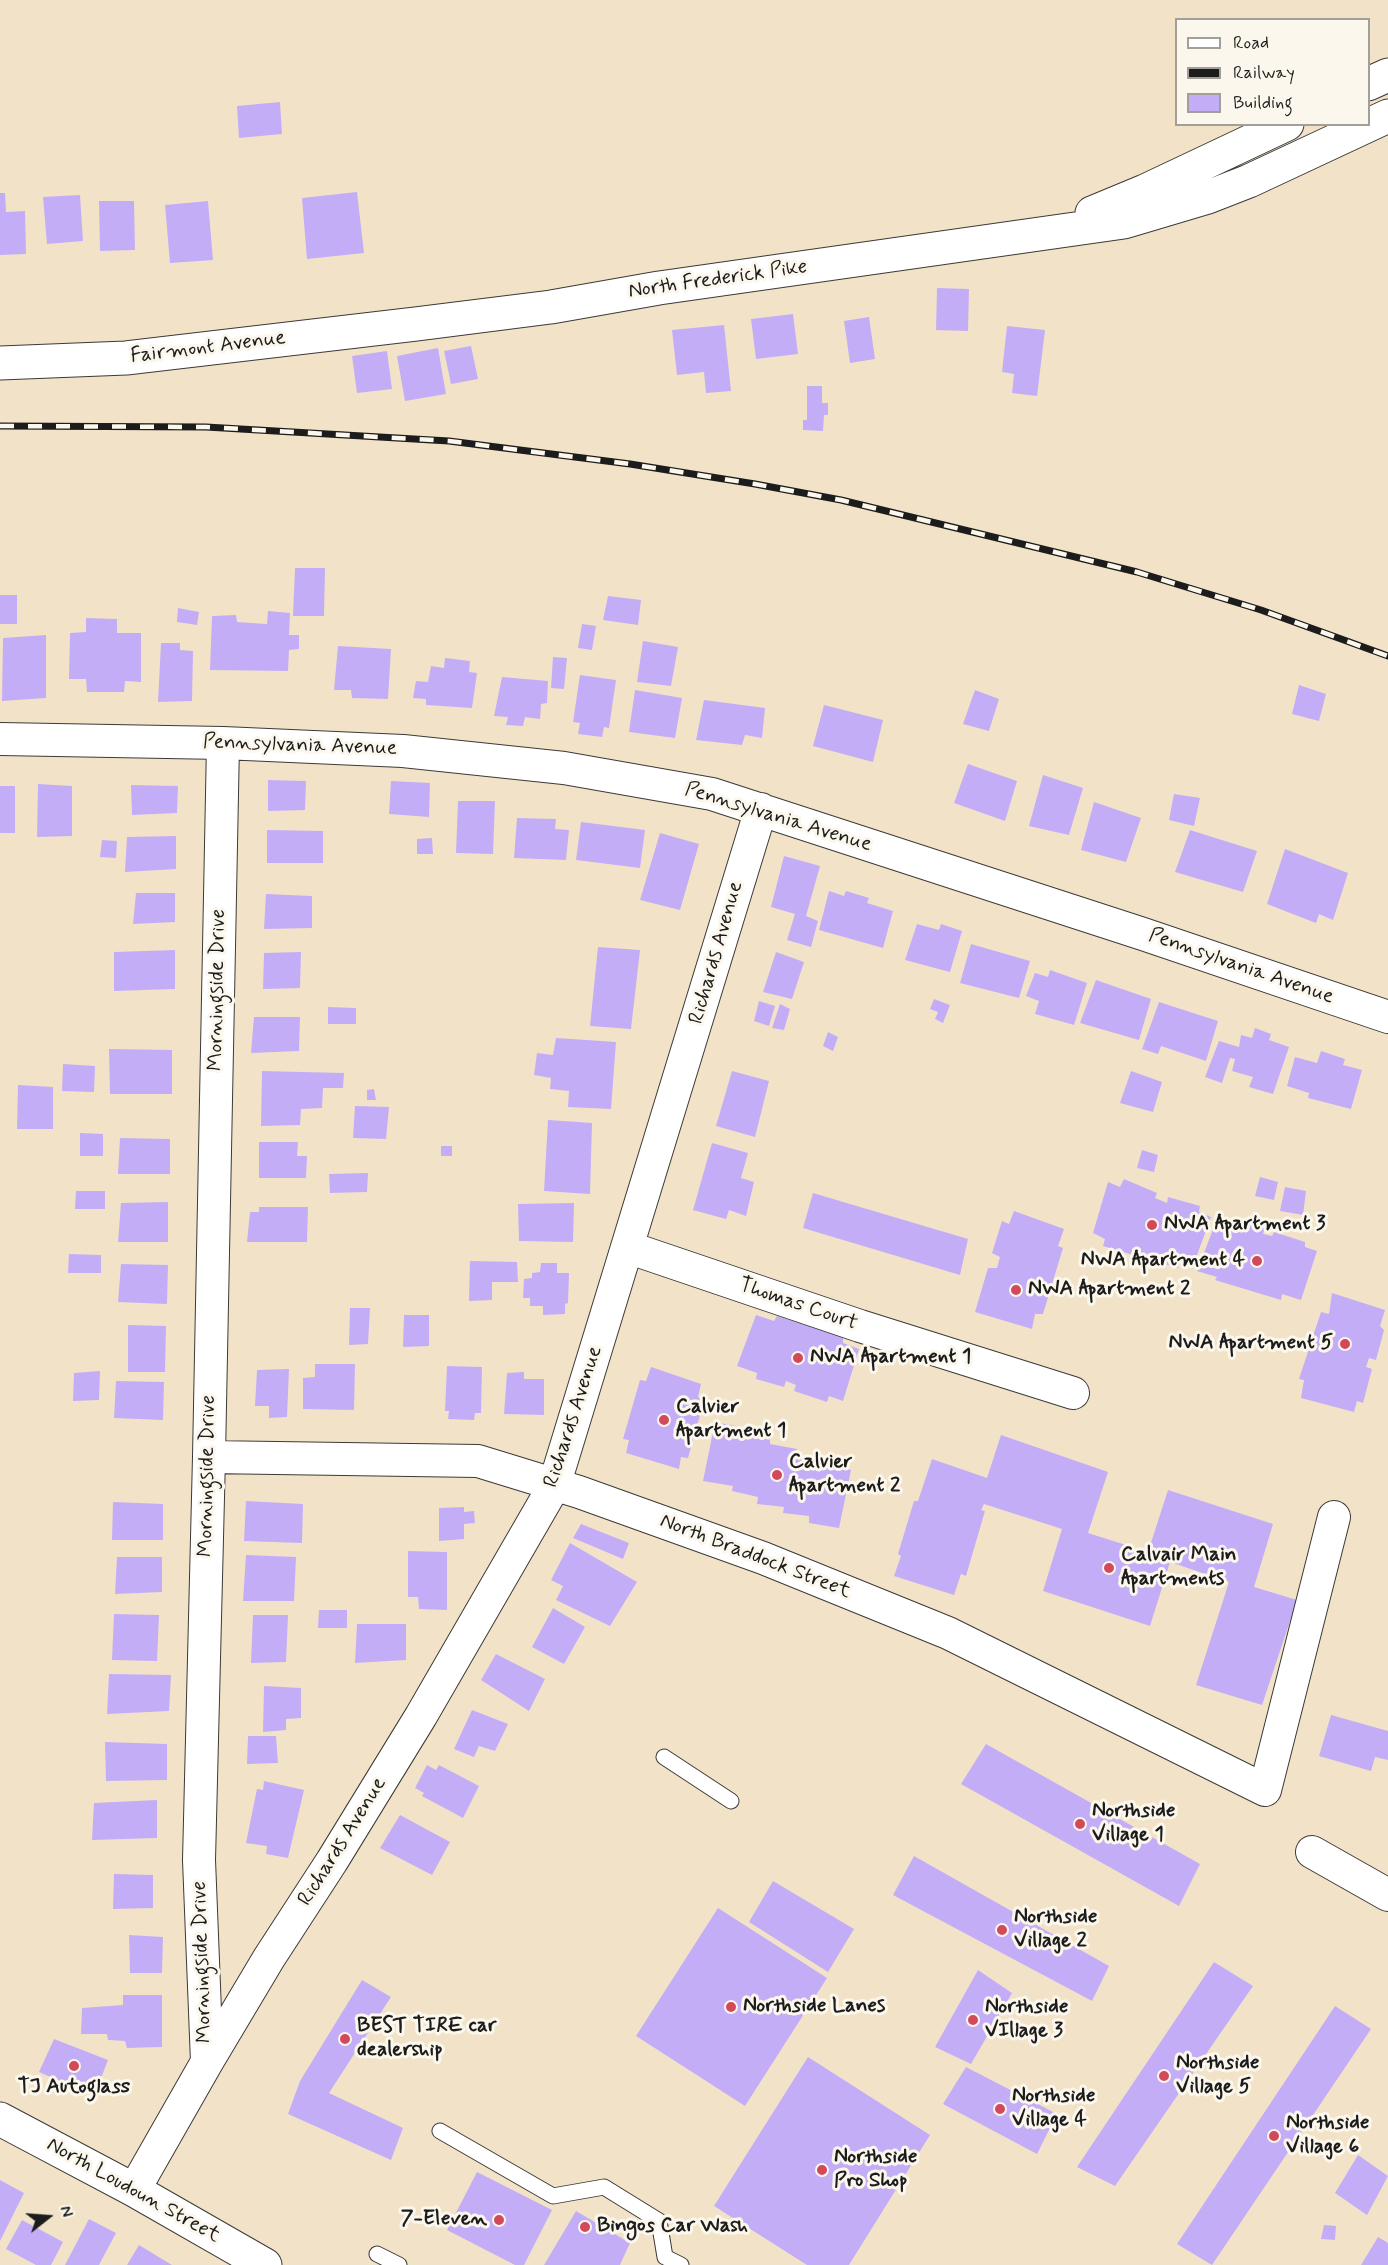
<!DOCTYPE html>
<html>
<head>
<meta charset="utf-8">
<style>
  body { margin:0 }
  #map { position:relative; width:1388px; height:2265px; overflow:hidden; background:#f2e3c8; font-family:Mynerve,sans-serif }
  canvas { display:block }
  .legend { position:absolute; left:1175px; top:18px; width:195px; height:108px; box-sizing:border-box; background:#fbf7ec; border:2px solid #a29f99; margin:0; padding:8px 10px; list-style:none; font-size:18px; color:#1c1c1c }
  .legend li { display:flex; align-items:center; gap:12px; height:30px }
  .legend b { width:30px; border:2px solid #a29f99 }
  .north { position:absolute; left:18px; top:2187px; width:60px; height:60px; -webkit-text-stroke:4px #fbf7ec; paint-order:stroke; rotate:73deg; font-size:16px; font-weight:700; line-height:24px; text-align:center; color:#1c1c1c }
  .north::after { content:''; display:block; margin:auto; width:21px; height:27px; background:#1c1c1c; clip-path:polygon(50% 0,100% 100%,50% 72%,0 100%) }
</style>
</head>
<body>
<div id="map">
<canvas width="1388" height="2265"></canvas>
<ul class="legend">
<li><b style="height:8px;background:#fff"></b>Road</li>
<li><b style="height:8px;background:#1c1c1c"></b>Railway</li>
<li><b style="height:16px;background:#c4adf7"></b>Building</li>
</ul>
<div class="north">N</div>
</div>
<script>
const g = document.querySelector('canvas').getContext('2d');
g.lineJoin = 'round';
function fillPath(path, color) {
  g.fillStyle = color;
  g.fill(path, 'evenodd');
}
function strokePath(path, color, width, dash) {
  g.strokeStyle = color;
  g.lineWidth = width;
  g.lineCap = dash ? 'butt' : 'round';
  g.setLineDash(dash || []);
  g.stroke(path);
}
function write(font, color, halo, rows, align = 'center') {
  g.font = font + ' Mynerve,sans-serif';
  g.lineWidth = 6;
  g.setLineDash([]);
  g.textBaseline = 'middle';
  g.strokeStyle = halo;
  g.fillStyle = color;
  for (const [text, x, y, turn = 0] of rows) {
    g.save();
    g.translate(x, y);
    g.rotate((+turn || 0) * Math.PI / 180);
    g.textAlign = isNaN(turn) ? turn : align;
    if (halo) g.strokeText(text, 0, 0);
    g.fillText(text, 0, 0);
    g.restore();
  }
}
fillPath(new Path2D(`
  M280,102l2,32 -43,4 -2,-32z
  M357,192l7,61 -57,6 -5,-61z
  M0,193h5l1,19 19,-1 1,43 -26,1z
  M80,195l3,46 -36,3 -4,-47z
  M99,201h35l1,49 -35,1z
  M208,201l5,59 -43,3 -5,-58z
  M937,288l32,1 -1,42 -32,-1z
  M793,314l5,40 -42,5 -5,-40z
  M869,317l6,42 -25,4 -6,-42z
  M724,325l7,66 -25,2 -2,-21 -27,3 -5,-45z
  M1007,326l38,4 -8,66 -25,-3 2,-19 -12,-2z
  M471,346l7,33 -27,5 -7,-33z
  M438,348l8,46 -41,7 -8,-45z
  M387,351l5,38 -35,4 -5,-37z
  M807,386h15v17h6v12h-4l-1,16 -20,-1v-10h4z
  M295,568h30l-1,48h-31z
  M0,595h17v29h-17z
  M608,596l33,4 -3,25 -35,-5z
  M178,608l21,4 -2,13 -20,-3z
  M268,611l22,2 -1,22h10v14l-10,1 -1,21 -78,-1 2,-54 24,-1 1,7 30,2z
  M86,618l31,1v14h24v49l-16,-1 -1,11h-37l-1,-13h-17l1,-46 16,-1z
  M582,624l14,2 -4,24 -14,-2z
  M46,635v63l-44,3 1,-63z
  M643,641l35,6 -7,39 -34,-4z
  M161,643h19v7l13,1 -1,50 -34,1z
  M338,646l53,3 -3,50 -36,-1 -1,-8h-17z
  M553,657l14,1 -3,31 -13,-1z
  M445,658l25,3 -1,11 8,1 -5,35 -46,-3v-6l-13,-1 3,-17 12,1 3,-16 13,2z
  M580,675l36,5 -7,48 -5,-1 -2,10 -24,-3 2,-11 -7,-1z
  M502,677l46,4 -1,22 -6,1 -1,15 -15,-2 -2,9 -17,-1 2,-8 -14,-1z
  M1299,685l27,9 -7,27 -27,-7z
  M635,690l47,8 -7,40 -46,-6z
  M975,690l24,9 -10,32 -26,-7z
  M704,700l61,8 -3,30 -17,-3 -3,10 -46,-5z
  M824,705l59,15 -10,42 -60,-16z
  M968,764l49,17 -12,40 -51,-18z
  M1043,775l40,13 -14,47 -40,-9z
  M268,780l38,1 -1,29 -37,1z
  M391,781l39,2 -1,34 -40,-3z
  M38,784l34,2v50l-35,1z
  M131,785l47,1 -1,27 -45,2z
  M0,786h15v47h-15z
  M1174,794l26,4 -6,28 -25,-6z
  M458,801h37l-2,53 -37,-1z
  M1094,802l47,16 -15,44 -45,-12z
  M517,818l39,1 -1,10 14,1 -3,30 -52,-2z
  M581,822l64,8 -5,38 -64,-8z
  M267,830l56,1v32h-56z
  M1190,830l67,21 -14,41 -68,-20z
  M660,833l39,11 -19,66 -40,-10z
  M176,836v33l-51,3 2,-35z
  M432,838l1,16h-16v-15z
  M102,840l15,1 -1,17 -16,-1z
  M1285,849l63,24 -15,47 -14,-6 -3,9 -49,-19z
  M784,856l36,10 -14,50 12,5 -7,26 -24,-7 8,-26 -24,-7z
  M829,891l15,5 2,-5 23,7 -2,5 26,8 -10,37 -64,-18z
  M136,893h39v29l-42,2z
  M266,894l46,2v32l-48,1z
  M917,924l22,6 2,-6 21,7 -12,41 -45,-12z
  M971,944l59,17 -11,37 -59,-15z
  M598,947l42,3 -9,79 -41,-3z
  M175,950v39l-61,2v-39z
  M301,952l-1,36 -37,1 1,-36z
  M776,952l28,10 -12,37 -29,-7z
  M1050,970l37,13 -13,42 -39,-11 4,-13 -13,-5 9,-23 13,4z
  M1096,980l55,19 -12,41 -59,-17z
  M934,999l16,6 -7,18 -8,-4 3,-7 -8,-3z
  M759,1001l16,5 -6,20 -15,-5z
  M1159,1002l59,19 -12,40 -45,-15 -3,8 -16,-5z
  M780,1004l10,5 -6,21 -12,-2z
  M328,1007l28,1v16h-28z
  M254,1017h46l-1,34 -48,2z
  M1255,1028l16,6 -2,6 20,7 -16,47 -24,-7 4,-10 -21,-6 3,-12 -5,-1 -8,25 -17,-6 14,-36 20,6 2,-12 11,3z
  M828,1032l10,5 -5,14 -10,-5z
  M556,1038l60,4 -5,67 -43,-2 1,-16 -19,-2 1,-11 -17,-3 3,-22 16,2z
  M109,1049l63,1v44h-62z
  M1321,1051l24,8 -2,6 19,5 -11,39 -43,-11 1,-5 -22,-7 8,-29 22,6z
  M63,1064l32,2 -1,26 -32,-1z
  M262,1071l82,2 -1,15h-20l-1,20 -21,1 -1,16 -39,1z
  M732,1071l37,10 -14,56 -39,-11z
  M1131,1071l31,11 -9,30 -33,-9z
  M18,1085l35,2v42h-36z
  M374,1089l2,11h-9v-10z
  M355,1106l34,1 -3,32 -33,-1z
  M548,1120l44,3 -2,71 -46,-3z
  M80,1133l23,1v22h-23z
  M120,1138l50,1v35h-52z
  M259,1142h39l-1,14h10l-1,22h-47z
  M712,1143l36,10 -7,25 13,4 -8,34 -17,-6 -3,9 -33,-9z
  M441,1146h11v10h-11z
  M1142,1150l16,5 -4,17 -17,-4z
  M368,1173l-1,19 -37,1 -1,-19z
  M1260,1177l18,5 -4,18 -19,-4z
  M1124,1179l33,14 -2,5 12,5 1,-6 32,9 -1,6 12,5 -18,49 -12,-5 -3,7 -75,-22 2,-7 -12,-6 15,-51 12,5z
  M1285,1187l21,4 -3,24 -23,-4z
  M76,1191h29v18h-30z
  M813,1193l155,46 -8,36 -157,-47z
  M168,1202v40h-50l3,-39z
  M574,1203l-1,39 -54,-1 -1,-37z
  M259,1207h49l-1,35h-60l3,-30h9z
  M1014,1211l50,18 -6,17 5,2 -20,66h-8l-3,15 -57,-17 13,-44h9l3,-11 -8,-4 10,-32 7,3z
  M1232,1218l33,10 -2,6 9,2 2,-4 31,10v5l12,4 -16,49 -19,-6 -1,6 -66,-20 2,-3 -20,-6 20,-52 13,4z
  M69,1254l32,1v18h-33z
  M470,1261l47,1 1,20h-26v18l-23,1z
  M541,1263h16v10h12l-1,30 -3,1v10l-22,1v-9h-13v-8h-7l1,-19 8,-1v-5l8,-1z
  M121,1264l47,1 -1,39 -49,-2z
  M1332,1293l53,17 -5,16 4,4 -8,30 -7,-2 -3,9 6,2 -9,34 -6,-2 -3,11 -53,-14 3,-18 -5,-1 22,-67 8,2z
  M350,1308h20l-2,36 -19,1z
  M404,1315h25v31l-26,1z
  M756,1315l18,6 3,-5 66,21v6l16,6 -16,52 -14,-5 -2,6 -33,-11 2,-6 -10,-4 -2,6 -28,-8 1,-6 -20,-7z
  M128,1325l38,1 -1,46h-37z
  M315,1364h40l-1,46 -51,-1v-31l12,-1z
  M447,1366l35,1 -1,46h-6l-1,7 -26,-1 1,-8h-4z
  M651,1367l50,17 -3,13 6,4 -16,57 -7,-1 -2,12 -53,-16 3,-13 -6,-1 17,-59 6,1z
  M289,1369l-2,48 -18,1v-12h-14l2,-36z
  M100,1371l-1,29 -26,1 1,-28z
  M524,1372v7h20v36l-40,-1 3,-41z
  M116,1381l48,1 -1,38 -49,-2z
  M715,1422l30,6 -1,4 26,6v6l27,5 -1,5 27,5v5l28,6 -12,58 -30,-5v-7l-26,-3 1,-6 -27,-3 1,-7 -26,-6 1,-5 -30,-5z
  M1001,1435l107,37 -20,61 60,19 20,-62 105,34 -19,63 43,13 -35,105 -66,-20 33,-103 -59,-20 -20,64 -107,-35 19,-62 -78,-25 -3,6 4,1 -19,65 -5,-2 -7,21 -60,-19 7,-20 -3,-2 16,-53h4l14,-42 55,19z
  M246,1501l57,3 -1,39 -58,-2z
  M113,1502l50,2v36h-51z
  M464,1507v5l10,-1 1,12 -11,1v15l-25,2v-33z
  M581,1524l48,19 -6,16 -50,-21z
  M570,1543l67,39 -27,44 -54,-26 7,-14 -12,-6z
  M408,1551l39,1v58l-28,-1 -1,-12h-10z
  M246,1555l50,2 -2,44h-51z
  M117,1557h45v35l-47,2z
  M553,1608l32,19 -21,37 -32,-17z
  M319,1610h28v18h-29z
  M114,1614l45,1 -2,46 -45,-1z
  M253,1615h35l-2,47 -35,1z
  M357,1624h49v36l-51,3z
  M496,1654l49,25 -16,32 -48,-31z
  M109,1674l62,1 -2,36 -62,3z
  M264,1686l37,2v30l-15,1v11l-23,2z
  M472,1710l36,14 -13,27 -16,-5 -5,11 -20,-8z
  M1331,1715l57,16v29l-13,-3 -4,14 -52,-15z
  M248,1736h28l2,27 -31,1z
  M105,1742l62,2v36l-61,1z
  M986,1744l214,120 -21,42 -218,-122z
  M427,1765l9,5 3,-5 40,21 -16,32 -41,-22 2,-3 -9,-5z
  M264,1781l40,9 -16,68 -22,-4 1,-8 -21,-3 11,-54 6,1z
  M157,1800v38l-65,2 2,-37z
  M400,1815l50,27 -18,33 -52,-27z
  M914,1856l195,110 -17,35 -199,-106z
  M114,1874l39,1v33l-40,1z
  M773,1881l81,48 -26,43 -79,-50z
  M718,1908l109,70 -82,128 -109,-70z
  M129,1935l34,2 -1,36h-32z
  M1214,1962l39,24 -138,200 -38,-19z
  M978,1970l34,23 -41,71 -36,-17z
  M362,1980l29,17 -62,96 74,35 -12,32 -103,-46 12,-33z
  M123,1995h39v52l-35,1 -2,-7 -17,-1 -1,-6h-26l1,-26 41,-3z
  M1335,2006l36,23 -159,236 -35,-21z
  M54,2039l54,21 -14,36 -55,-24z
  M808,2057l122,78 -81,130h-42l-93,-59z
  M966,2067l91,47 -20,40 -94,-50z
  M1358,2155l30,21 -21,39 -32,-22z
  M477,2172l75,38 -28,55h-9l-68,-35z
  M0,2180l24,13 -24,48z
  M576,2211l54,32 -10,22h-76z
  M89,2219l27,14 -17,32h-34z
  M22,2220l41,22 -12,23h-15l-30,-16z
  M1324,2225l12,1 -1,14 -14,-1z
  M1378,2237l10,6v22h-27z
  M139,2245l33,20h-45z`), '#c4adf7');
const lane = new Path2D(`
  M664,1757l67,44
  M440,2131l113,65 51,-9 55,34 6,36 16,8
  M377,2254l22,11`);
const street = new Path2D(`
  M0,739l223,4 180,8 161,17 148,26 431,140 245,83
  M627,1247l233,79 213,67
  M209,1457l269,4 101,31 184,66 185,75 317,157 69,-273
  M1312,1852l76,43
  M207,2062l62,-104 63,-97 89,-145 133,-230 207,-677
  M134,2190l73,-128 -8,-202 10,-403 14,-714`);
const primary = new Path2D(`
  M1368,84l20,-9
  M1092,213l53,-22 142,-67
  M0,363l126,-5 290,-34 135,-17 108,-19 465,-66 84,-25 41,-16 139,-65
  M0,2119l134,71 131,75`);
strokePath(lane, '#3c3a36', 17);
strokePath(street, '#3c3a36', 34);
strokePath(primary, '#3c3a36', 35);
strokePath(lane, '#fff', 15);
strokePath(street, '#fff', 32);
strokePath(primary, '#fff', 33);
const rail = new Path2D(`
  M0,426l206,1 243,14 181,23 125,20 86,16 296,72 124,38 127,46`);
strokePath(rail, '#1c1c1c', 7);
strokePath(rail, '#fbf7ec', 4.5, [14]);
for (const [x, y, r, color] of [
  [1152,1225,6,"#d1495b"],
  [1257,1261,6,"#d1495b"],
  [1016,1290,6,"#d1495b"],
  [1345,1344,6,"#d1495b"],
  [798,1358,6,"#d1495b"],
  [664,1420,6,"#d1495b"],
  [777,1475,6,"#d1495b"],
  [1109,1568,6,"#d1495b"],
  [1080,1824,6,"#d1495b"],
  [1002,1930,6,"#d1495b"],
  [731,2007,6,"#d1495b"],
  [973,2020,6,"#d1495b"],
  [345,2039,6,"#d1495b"],
  [74,2066,6,"#d1495b"],
  [1164,2076,6,"#d1495b"],
  [1000,2109,6,"#d1495b"],
  [1274,2136,6,"#d1495b"],
  [822,2170,6,"#d1495b"],
  [499,2220,6,"#d1495b"],
  [585,2227,6,"#d1495b"]
]) {
  const dot = new Path2D();
  dot.arc(x, y, r, 0, 2 * Math.PI);
  g.fillStyle = color;
  g.fill(dot);
  strokePath(dot, '#fbf7ec', 2);
}
write('21px', '#1c1c1c', '#fbf7ec', [
  ["North Frederick Pike",718,280,-8],
  ["Fairmont Avenue",208,348,-7],
  ["Pennsylvania Avenue",300,746,2],
  ["Pennsylvania Avenue",778,818,17],
  ["Richards Avenue",717,953,-74],
  ["Pennsylvania Avenue",1241,967,19],
  ["Morningside Drive",218,990,-89],
  ["Thomas Court",798,1305,19],
  ["Richards Avenue",574,1417,-72],
  ["Morningside Drive",208,1476,-89],
  ["North Braddock Street",755,1557,21],
  ["Richards Avenue",343,1842,-58],
  ["Morningside Drive",203,1962,-92],
  ["North Loudoun Street",133,2191,29]
]);
write('bold 21px', '#1c1c1c', '#fbf7ec', [
  ["NWA Apartment 3",1164,1225],
  ["NWA Apartment 4",1245,1261,"right"],
  ["NWA Apartment 2",1028,1290],
  ["NWA Apartment 5",1333,1344,"right"],
  ["NWA Apartment 1",810,1358],
  ["Calvier",676,1408],
  ["Apartment 1",676,1432],
  ["Calvier",789,1463],
  ["Apartment 2",789,1487],
  ["Calvair Main",1121,1556],
  ["Apartments",1121,1580],
  ["Northside",1092,1812],
  ["Village 1",1092,1836],
  ["Northside",1014,1918],
  ["Village 2",1014,1942],
  ["Northside Lanes",743,2007],
  ["Northside",985,2008],
  ["VIllage 3",985,2032],
  ["BEST TIRE car",357,2027],
  ["dealership",357,2051],
  ["Northside",1176,2064],
  ["Village 5",1176,2088],
  ["TJ Autoglass",74,2088,"center"],
  ["Northside",1012,2097],
  ["Village 4",1012,2121],
  ["Northside",1286,2124],
  ["Village 6",1286,2148],
  ["Northside",834,2158],
  ["Pro Shop",834,2182],
  ["7-Eleven",487,2220,"right"],
  ["Bingos Car Wash",597,2227]
], 'left');
</script>
</body>
</html>
